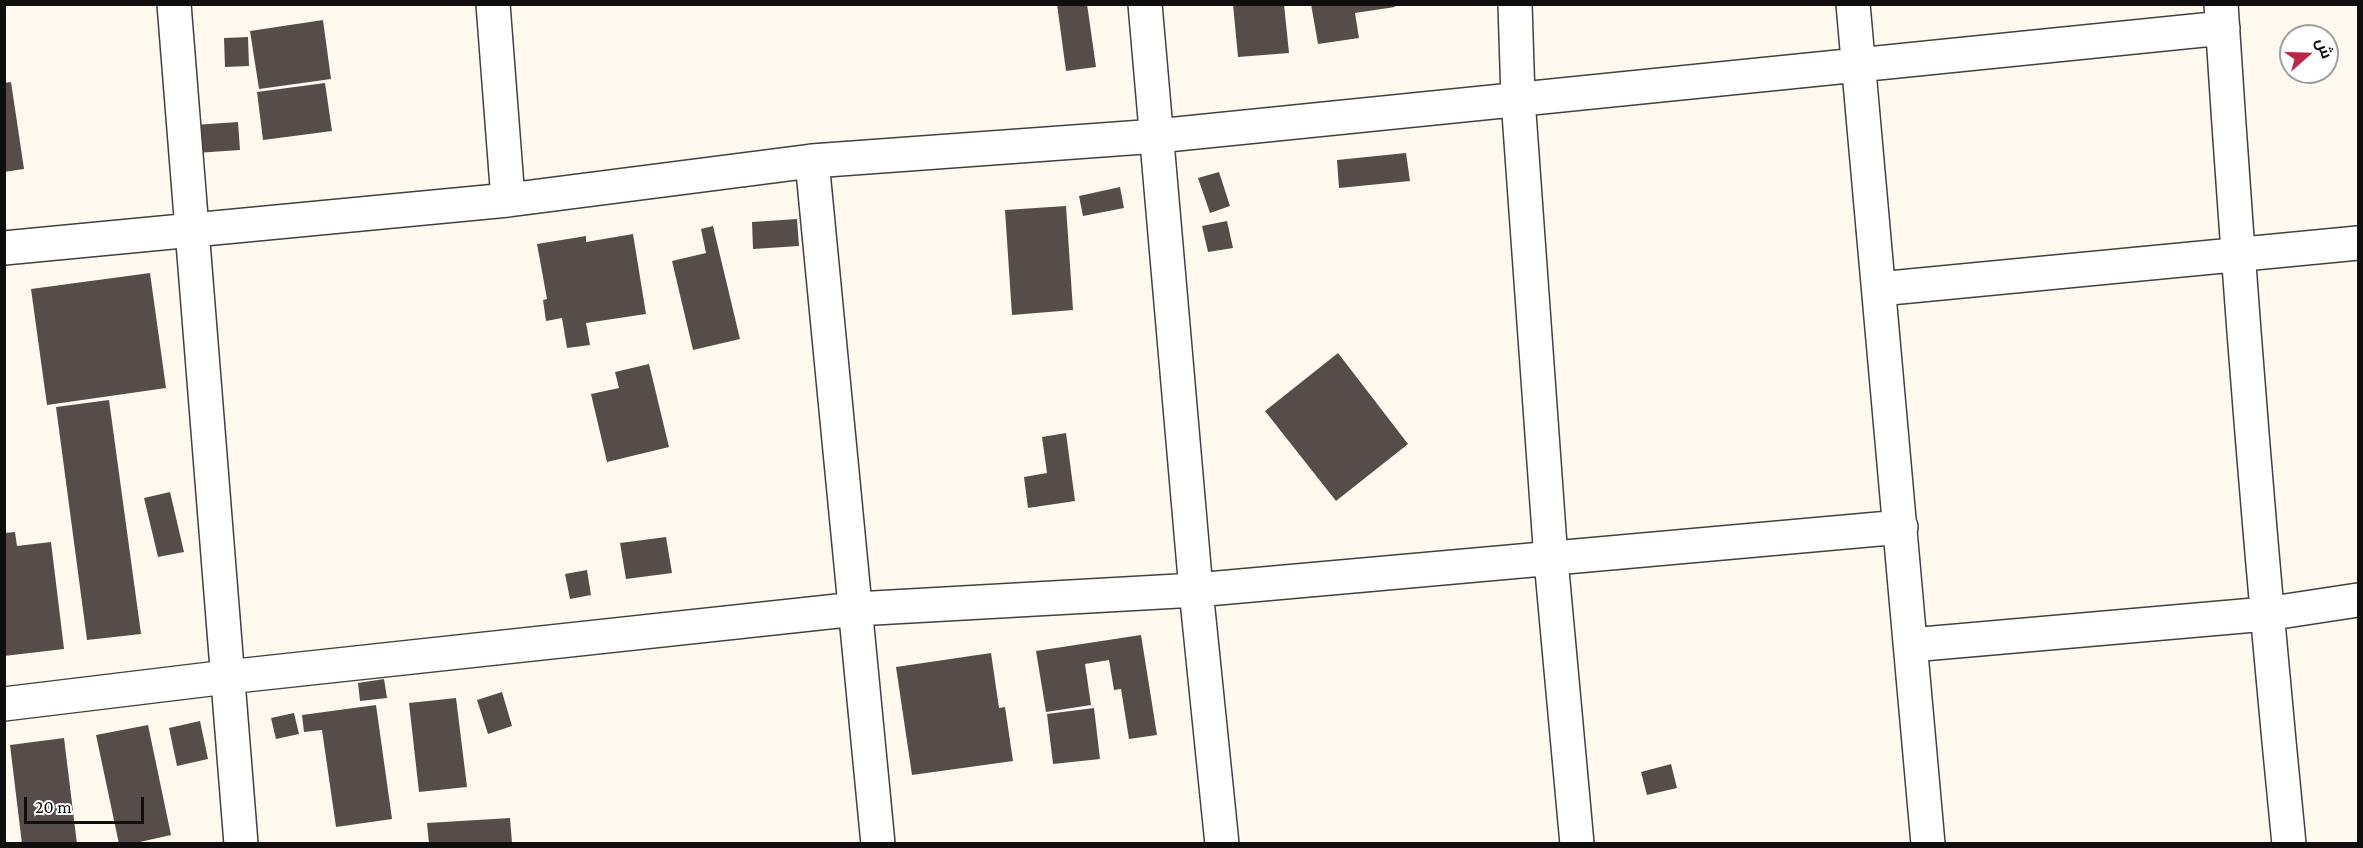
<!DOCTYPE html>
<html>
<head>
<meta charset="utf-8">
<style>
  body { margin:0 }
  #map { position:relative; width:2363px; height:848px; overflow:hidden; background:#fff9ef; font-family:"Crimson Pro",Cairo,serif }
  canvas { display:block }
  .frame { position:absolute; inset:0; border:6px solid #0e0e0e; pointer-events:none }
  .north { position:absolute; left:2279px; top:24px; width:60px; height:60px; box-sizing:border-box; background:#fff; border:2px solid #9f9f9f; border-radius:50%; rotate:70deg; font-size:16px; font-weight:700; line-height:24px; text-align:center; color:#0e0e0e }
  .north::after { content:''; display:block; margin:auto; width:21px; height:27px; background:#bc2748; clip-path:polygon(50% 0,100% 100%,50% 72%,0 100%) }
  .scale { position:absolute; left:24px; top:797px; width:120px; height:27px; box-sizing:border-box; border:3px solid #0e0e0e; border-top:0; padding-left:8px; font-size:18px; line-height:21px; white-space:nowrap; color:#0e0e0e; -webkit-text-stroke:4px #fff; paint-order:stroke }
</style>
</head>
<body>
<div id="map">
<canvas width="2363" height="848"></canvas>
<div class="frame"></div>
<div class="north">ش</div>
<div class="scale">20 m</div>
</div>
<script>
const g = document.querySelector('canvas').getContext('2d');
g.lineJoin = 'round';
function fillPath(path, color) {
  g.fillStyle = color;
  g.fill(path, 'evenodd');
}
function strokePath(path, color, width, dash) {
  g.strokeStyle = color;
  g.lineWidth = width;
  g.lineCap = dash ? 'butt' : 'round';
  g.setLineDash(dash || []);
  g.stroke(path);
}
fillPath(new Path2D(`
  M1057,4h30l9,63 -30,4z
  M1233,4h51l5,49 -51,4z
  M1311,4h83l1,3 -40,6 4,25 -41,6z
  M323,20l8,59 -72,10 -9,-58z
  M248,37l1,29 -24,1 -1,-29z
  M11,82l13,87 -20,3v-89z
  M325,83l7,48 -69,9 -6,-48z
  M238,122l2,28 -44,3 -2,-28z
  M1406,153l4,28 -71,7 -2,-28z
  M1219,172l11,34 -20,7 -12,-35z
  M1120,187l4,21 -41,8 -4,-20z
  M1066,206l7,104 -61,5 -7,-105z
  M797,219l2,27 -46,3 -1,-27z
  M1227,221l6,27 -25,4 -6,-26z
  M713,226l27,113 -47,11 -21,-89 34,-8 -5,-24z
  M633,234l13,80 -60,9 4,22 -23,3 -5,-30 -16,3 -3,-21 4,-1 -10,-55 49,-8v6z
  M150,273l16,115 -119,17 -16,-116z
  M1338,353l70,91 -72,57 -71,-90z
  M649,364l20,83 -62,15 -16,-68 28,-6 -4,-16z
  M109,400l32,234 -54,6 -31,-233z
  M1066,433l9,68 -47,7 -4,-31 23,-4 -5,-36z
  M170,492l14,60 -26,5 -14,-59z
  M15,532l2,14 34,-4 13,107 -60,7v-123z
  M666,537l6,36 -46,6 -6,-36z
  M587,570l4,25 -21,4 -5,-25z
  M1141,635l16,100 -28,4 -8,-50 -7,1 -5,-30 -24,4 6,41 -45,7 -10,-61z
  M991,653l8,55 6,-1 8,54 -101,14 -16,-108z
  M384,679l3,19 -27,3 -2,-18z
  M502,692l10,34 -24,8 -11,-34z
  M456,698l11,89 -48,5 -10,-89z
  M376,705l16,114 -56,8 -14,-97 -18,2 -2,-17z
  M1094,708l6,51 -47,5 -6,-50z
  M294,713l5,21 -23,5 -5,-21z
  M200,721l8,38 -31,7 -8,-38z
  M148,725l23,110 -40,9h-12l-23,-109z
  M64,738l13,106h-55l-12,-99z
  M1671,764l6,24 -30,7 -6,-23z
  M510,818l2,25 -83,1 -2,-21z`), '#564d4a');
const street = new Path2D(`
  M174,4l67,840
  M493,4l15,196
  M1145,4l51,586 26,254
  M1515,4l3,95 33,461 26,284
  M1853,4l75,840
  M2221,4c18,281 40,560 68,840
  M812,161l66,683
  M4,248l504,-48 304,-39 345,-25 1066,-108
  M1879,289l479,-46
  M1911,645l355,-31 92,-14
  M4,704l223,-27 629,-68 340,-19 705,-63`);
strokePath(street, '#414141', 36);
strokePath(street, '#fff', 33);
</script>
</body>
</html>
